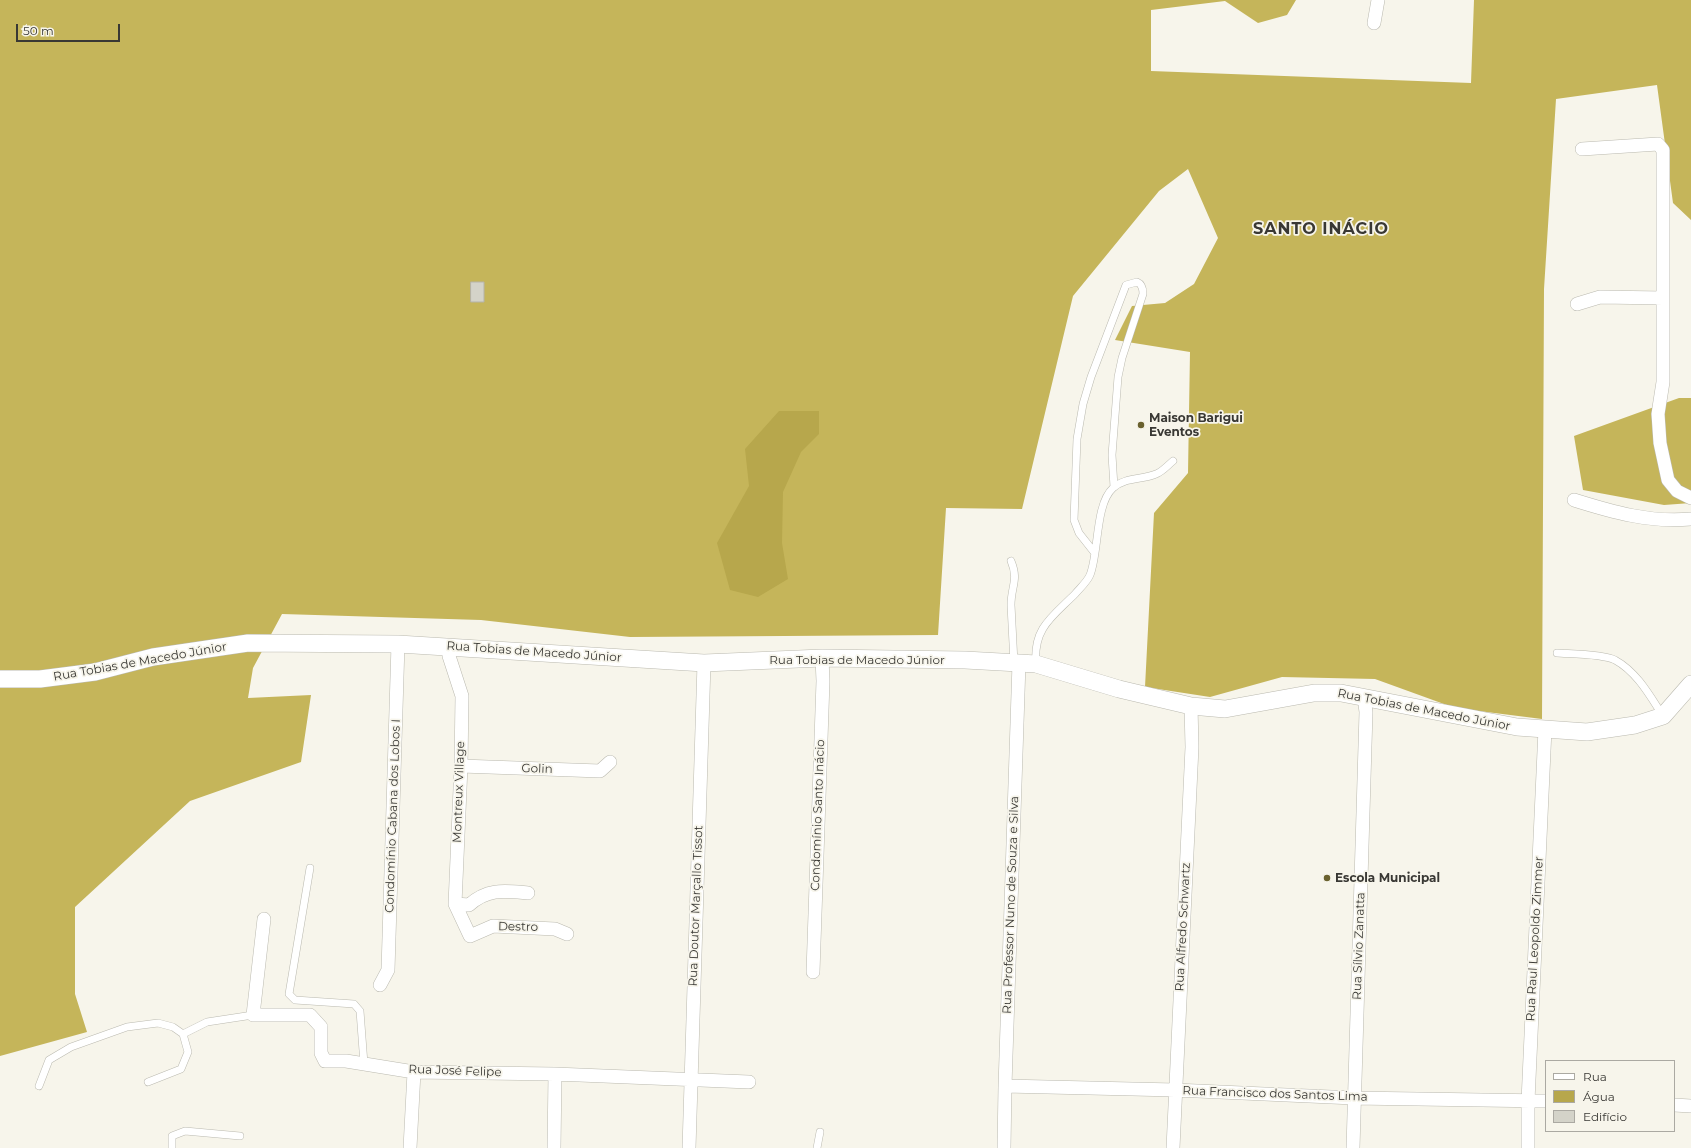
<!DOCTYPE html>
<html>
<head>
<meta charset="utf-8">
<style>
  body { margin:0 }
  #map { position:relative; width:1691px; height:1148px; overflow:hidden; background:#f7f5eb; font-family:Montserrat,sans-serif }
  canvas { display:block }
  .legend { position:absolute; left:1545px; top:1060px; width:130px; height:72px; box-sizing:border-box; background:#f7f5eb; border:1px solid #aba9a2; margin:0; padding:5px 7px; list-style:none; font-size:12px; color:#393834 }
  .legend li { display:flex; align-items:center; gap:8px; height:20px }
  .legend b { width:20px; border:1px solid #aba9a2 }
  .scale { position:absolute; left:16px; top:24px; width:104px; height:18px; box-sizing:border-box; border:2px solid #393834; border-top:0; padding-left:5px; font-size:12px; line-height:14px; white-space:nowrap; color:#393834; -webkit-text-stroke:3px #f7f5eb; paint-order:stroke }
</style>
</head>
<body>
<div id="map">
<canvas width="1691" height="1148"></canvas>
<ul class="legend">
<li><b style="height:5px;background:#fff"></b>Rua</li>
<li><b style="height:11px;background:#b7a74c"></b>Água</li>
<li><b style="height:11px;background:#d4d3c9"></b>Edifício</li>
</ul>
<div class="scale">50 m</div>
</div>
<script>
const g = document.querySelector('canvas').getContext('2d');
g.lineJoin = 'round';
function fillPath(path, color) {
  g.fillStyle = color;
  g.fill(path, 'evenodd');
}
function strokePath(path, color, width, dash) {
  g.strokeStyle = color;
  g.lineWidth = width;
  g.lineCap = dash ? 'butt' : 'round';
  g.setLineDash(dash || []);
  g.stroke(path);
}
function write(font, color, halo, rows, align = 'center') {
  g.font = font + ' Montserrat,sans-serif';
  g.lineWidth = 3.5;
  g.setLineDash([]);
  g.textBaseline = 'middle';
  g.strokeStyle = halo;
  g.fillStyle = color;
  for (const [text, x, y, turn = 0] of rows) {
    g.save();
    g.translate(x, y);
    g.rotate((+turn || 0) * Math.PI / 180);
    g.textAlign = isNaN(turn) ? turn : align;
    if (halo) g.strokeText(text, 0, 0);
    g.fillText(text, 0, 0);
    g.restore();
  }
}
fillPath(new Path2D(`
  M0,0h1296l-9,15 -29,8 -33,-22 -74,9v61l320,12 3,-83h217v220l-18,-17 -16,-118 -101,14 -12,190 -2,430 -87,-11 -80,-29 -93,-2 -72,20 -65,-10 9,-174 34,-40 2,-121 -75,-12 17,-34 33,-3 29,-19 24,-46 -30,-69 -29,22 -86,105 -51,213 -76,-1 -8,127 -308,2 -149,-17 -199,-6 -29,54 -5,30 63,-3 -10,67 -111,39 -115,106v87l12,38 -87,24z
  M1679,398h12v105l-27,2 -81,-15 -9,-54z`), '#c5b55a');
fillPath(new Path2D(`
  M779,411h40v23l-18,18 -18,40 -1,51 6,36 -30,18 -28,-7 -13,-47 32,-57 -4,-37z`), '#b7a74c');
const building = new Path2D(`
  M471,282h13v20h-13z`);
fillPath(building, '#d4d3c9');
strokePath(building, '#b5b3a9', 1);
const service = new Path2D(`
  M1094,552l-15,-19 -5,-13 3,-81 6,-35 8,-27 35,-92 11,-3c5,2 6,6 6,12l-21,64 -4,19 -6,78 2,32
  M1011,561c8,19 0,25 0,44l3,58
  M1557,653c14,1 46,1 58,7 22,12 35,36 48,56
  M1036,664c-3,-36 16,-47 39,-70 5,-6 12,-12 15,-19 9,-22 5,-71 23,-87 12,-11 29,-8 43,-14 6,-2 12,-9 17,-13
  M310,868l-21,126 6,6 59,4 6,7 4,53
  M183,1034l24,-12 46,-7
  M39,1086l10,-26 22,-13 56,-20 31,-4 15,4 10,7 5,18 -7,17 -33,13
  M172,1148v-12l13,-5 55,5
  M817,1148l3,-16`);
const minor = new Path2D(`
  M1374,23l4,-23
  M1582,149l76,-5 5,6v232l-5,32 2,29 8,37 9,11 14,7
  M1577,304l23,-7 63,1
  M1574,500c38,12 77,23 117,19
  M450,646l-1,10 13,40 -1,70 -6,138 15,32 23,-10 62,3 12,5
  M461,766l139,5 10,-9
  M455,904l14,1c19,-17 36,-14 59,-12
  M264,919l-11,96h57l11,12v26l4,8h21l68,11 141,2 194,8
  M813,972l10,-291 -1,-23
  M380,985l8,-15 10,-326
  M1005,1086l170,4 179,8 192,3
  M1674,1105l17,1
  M410,1148l4,-76
  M554,1148l1,-74
  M689,1148l15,-485
  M1004,1148l1,-62 14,-423
  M1173,1148l19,-401 -1,-41
  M1353,1148l13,-436 -2,-15
  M1528,1148v-47l17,-372`);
const tertiary = new Path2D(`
  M0,679h40l55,-7 58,-15 95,-14 150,1 306,19 118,-5 143,2 54,3 17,1 83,25 72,17 34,3 89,-16h27l176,34 70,5 48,-7 28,-9 28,-32`);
strokePath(service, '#bab9af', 8);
strokePath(minor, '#bab9af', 14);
strokePath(tertiary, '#bab9af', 18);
strokePath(service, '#fff', 7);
strokePath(minor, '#fff', 13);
strokePath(tertiary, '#fff', 17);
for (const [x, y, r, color] of [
  [1141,425,4,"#6a612e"],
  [1327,878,4,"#6a612e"]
]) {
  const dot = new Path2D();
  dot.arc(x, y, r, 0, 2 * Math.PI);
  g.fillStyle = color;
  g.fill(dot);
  strokePath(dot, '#f7f5eb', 1.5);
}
write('bold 12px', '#393834', '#f7f5eb', [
  ["Maison Barigui",1149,418],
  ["Eventos",1149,432],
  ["Escola Municipal",1335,878]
], 'left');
write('12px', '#393834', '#f7f5eb', [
  ["Rua Tobias de Macedo Júnior",534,652,4],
  ["Rua Tobias de Macedo Júnior",857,660],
  ["Rua Tobias de Macedo Júnior",140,662,-10],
  ["Rua Tobias de Macedo Júnior",1424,710,11],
  ["Golin",537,769,2],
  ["Montreux Village",459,792,-88],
  ["Condomínio Santo Inácio",818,815,-88],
  ["Condomínio Cabana dos Lobos I",393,816,-88],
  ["Rua Professor Nuno de Souza e Silva",1011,905,-88],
  ["Rua Doutor Marçallo Tissot",696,906,-88],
  ["Destro",518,927,1],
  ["Rua Alfredo Schwartz",1183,927,-87],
  ["Rua Raul Leopoldo Zimmer",1535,939,-87],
  ["Rua Sílvio Zanatta",1359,946,-88],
  ["Rua José Felipe",455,1071,2],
  ["Rua Francisco dos Santos Lima",1275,1094,2]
]);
g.letterSpacing = '1px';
write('bold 16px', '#393834', '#f7f5eb', [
  ["SANTO INÁCIO",1321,229]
]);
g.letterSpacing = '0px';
</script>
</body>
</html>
